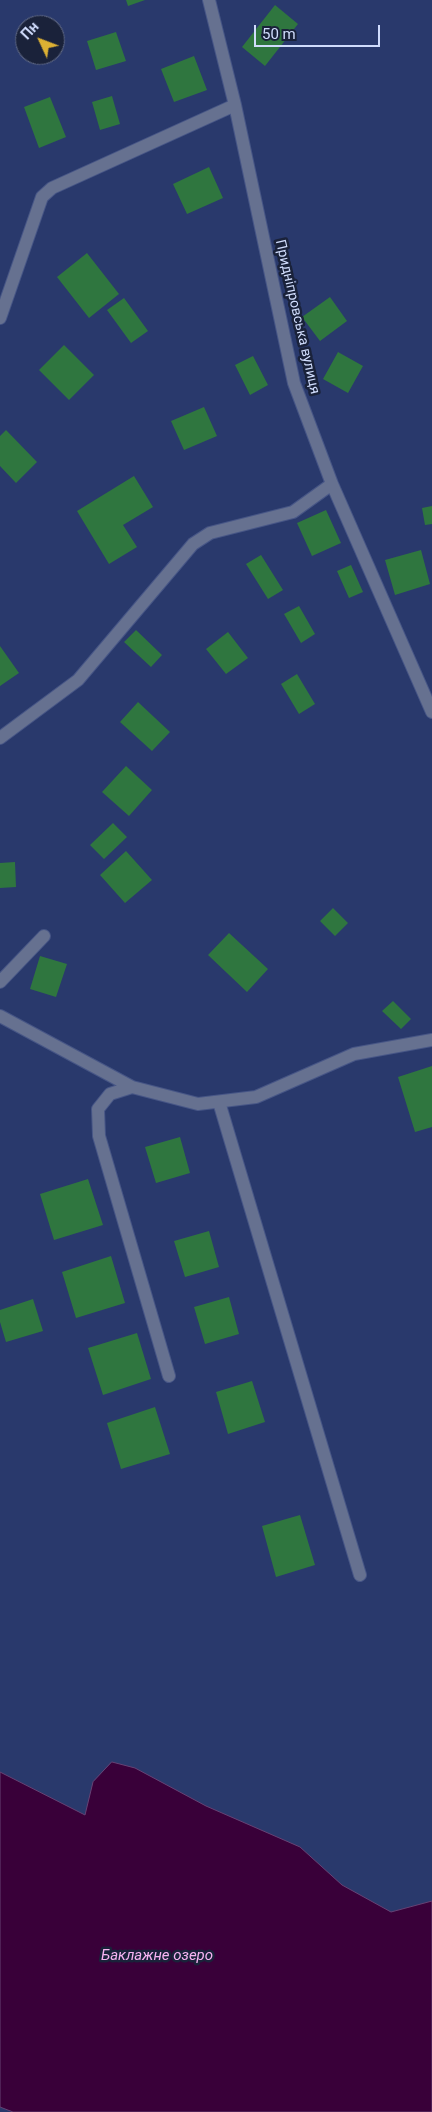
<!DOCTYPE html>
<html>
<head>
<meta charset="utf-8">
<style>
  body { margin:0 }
  #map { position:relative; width:432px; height:2112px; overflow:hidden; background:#29396c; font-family:Roboto,sans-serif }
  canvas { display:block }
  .north { position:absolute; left:15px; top:15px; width:50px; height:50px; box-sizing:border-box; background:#1a223a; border:1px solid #636c88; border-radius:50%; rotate:313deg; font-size:14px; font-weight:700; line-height:20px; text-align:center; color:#d0dcfc }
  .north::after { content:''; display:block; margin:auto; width:18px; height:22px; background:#ddb133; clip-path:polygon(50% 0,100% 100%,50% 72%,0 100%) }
  .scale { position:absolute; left:254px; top:25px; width:126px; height:22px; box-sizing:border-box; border:2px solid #d0dcfc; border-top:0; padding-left:6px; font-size:15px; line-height:18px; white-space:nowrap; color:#d0dcfc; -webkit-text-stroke:4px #1a223a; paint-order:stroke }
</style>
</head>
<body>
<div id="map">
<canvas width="432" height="2112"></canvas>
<div class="north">Пн</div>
<div class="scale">50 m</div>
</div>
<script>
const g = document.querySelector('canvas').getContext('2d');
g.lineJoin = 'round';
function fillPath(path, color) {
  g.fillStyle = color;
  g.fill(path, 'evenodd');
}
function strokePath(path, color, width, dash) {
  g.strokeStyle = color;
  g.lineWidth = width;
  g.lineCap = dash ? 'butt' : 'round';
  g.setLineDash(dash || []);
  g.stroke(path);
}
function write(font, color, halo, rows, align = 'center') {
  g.font = font + ' Roboto,sans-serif';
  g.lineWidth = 5;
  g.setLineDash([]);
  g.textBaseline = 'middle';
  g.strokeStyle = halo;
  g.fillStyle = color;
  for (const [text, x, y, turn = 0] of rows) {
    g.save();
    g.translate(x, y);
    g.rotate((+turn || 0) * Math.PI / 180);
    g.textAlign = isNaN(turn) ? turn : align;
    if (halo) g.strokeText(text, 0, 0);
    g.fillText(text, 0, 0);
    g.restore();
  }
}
const water = new Path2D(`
  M112,1762l23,6 71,38 94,41 42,38 49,27 41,-11v211h-419l-13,-5v-335l85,43 8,-33z`);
fillPath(water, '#390039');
strokePath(water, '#664274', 1);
fillPath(new Path2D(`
  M126,0h19l-17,6z
  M275,5l23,19 -33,42 -23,-19z
  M116,32l10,29 -30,9 -9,-29z
  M194,56l13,34 -33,12 -13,-33z
  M112,96l8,28 -20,6 -8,-28z
  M50,97l16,40 -27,11 -15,-41z
  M209,167l14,31 -36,16 -14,-30z
  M87,253l32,41 -30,24 -32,-41z
  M330,297l17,24 -27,20 -18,-24z
  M124,298l24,33 -17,12 -24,-33z
  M64,345l30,30 -25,25 -30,-30z
  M338,352l25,14 -15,27 -25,-14z
  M253,356l15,29 -18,10 -15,-30z
  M204,407l13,29 -33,14 -13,-29z
  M6,430l31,32 -21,21 -16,-17v-30z
  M134,476l19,31 -30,18 14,22 -28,17 -32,-53z
  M432,506v18l-7,1 -3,-17z
  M326,510l15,33 -29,13 -15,-33z
  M421,550l9,34 -35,11 -10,-35z
  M261,555l22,35 -15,9 -22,-35z
  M351,565l12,27 -14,6 -12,-27z
  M299,606l16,28 -14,9 -17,-29z
  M136,630l26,25 -11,12 -27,-25z
  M228,632l20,26 -22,16 -20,-25z
  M0,646l19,27 -19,13z
  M297,674l18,30 -16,10 -18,-30z
  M138,702l32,30 -18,19 -32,-29z
  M126,766l26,24 -23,26 -27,-24z
  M113,823l14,14 -23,22 -14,-14z
  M126,851l26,29 -27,23 -25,-28z
  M15,862l1,25 -16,1v-25z
  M333,908l15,15 -13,13 -15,-15z
  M229,933l39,36 -21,23 -39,-37z
  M40,956l27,8 -11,33 -26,-8z
  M393,1001l18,18 -10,10 -19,-18z
  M432,1066v61l-17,5 -17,-55z
  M180,1137l10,36 -34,10 -11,-36z
  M88,1179l15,46 -49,15 -14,-46z
  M209,1231l10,36 -34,10 -11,-36z
  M111,1256l14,47 -49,15 -14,-46z
  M229,1297l10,37 -34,10 -11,-37z
  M33,1299l10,32 -37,11 -6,-20v-12z
  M137,1333l14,46 -48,16 -15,-47z
  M252,1381l13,41 -37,12 -12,-42z
  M155,1407l15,47 -49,15 -14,-46z
  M300,1515l15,50 -39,12 -14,-51z`), '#2f763f');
const minor = new Path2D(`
  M209,0l26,105 59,278 38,101 100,228
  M0,318l42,-121 10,-9 183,-83
  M0,738l78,-58 115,-136 17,-11 83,-21 39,-28
  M0,982l44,-46
  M0,1016l132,71
  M219,1102l141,473
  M169,1376l-70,-240 -1,-27 12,-15 22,-7 66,17 58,-7 98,-43 78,-14`);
strokePath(minor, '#475686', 14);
strokePath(minor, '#667190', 12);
write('14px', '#d0dcfc', '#1a223a', [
  ["Придніпровська вулиця",297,317,77]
]);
write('italic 15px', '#f6b3f2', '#1a223a', [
  ["Баклажне озеро",157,1956]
]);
</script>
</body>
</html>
